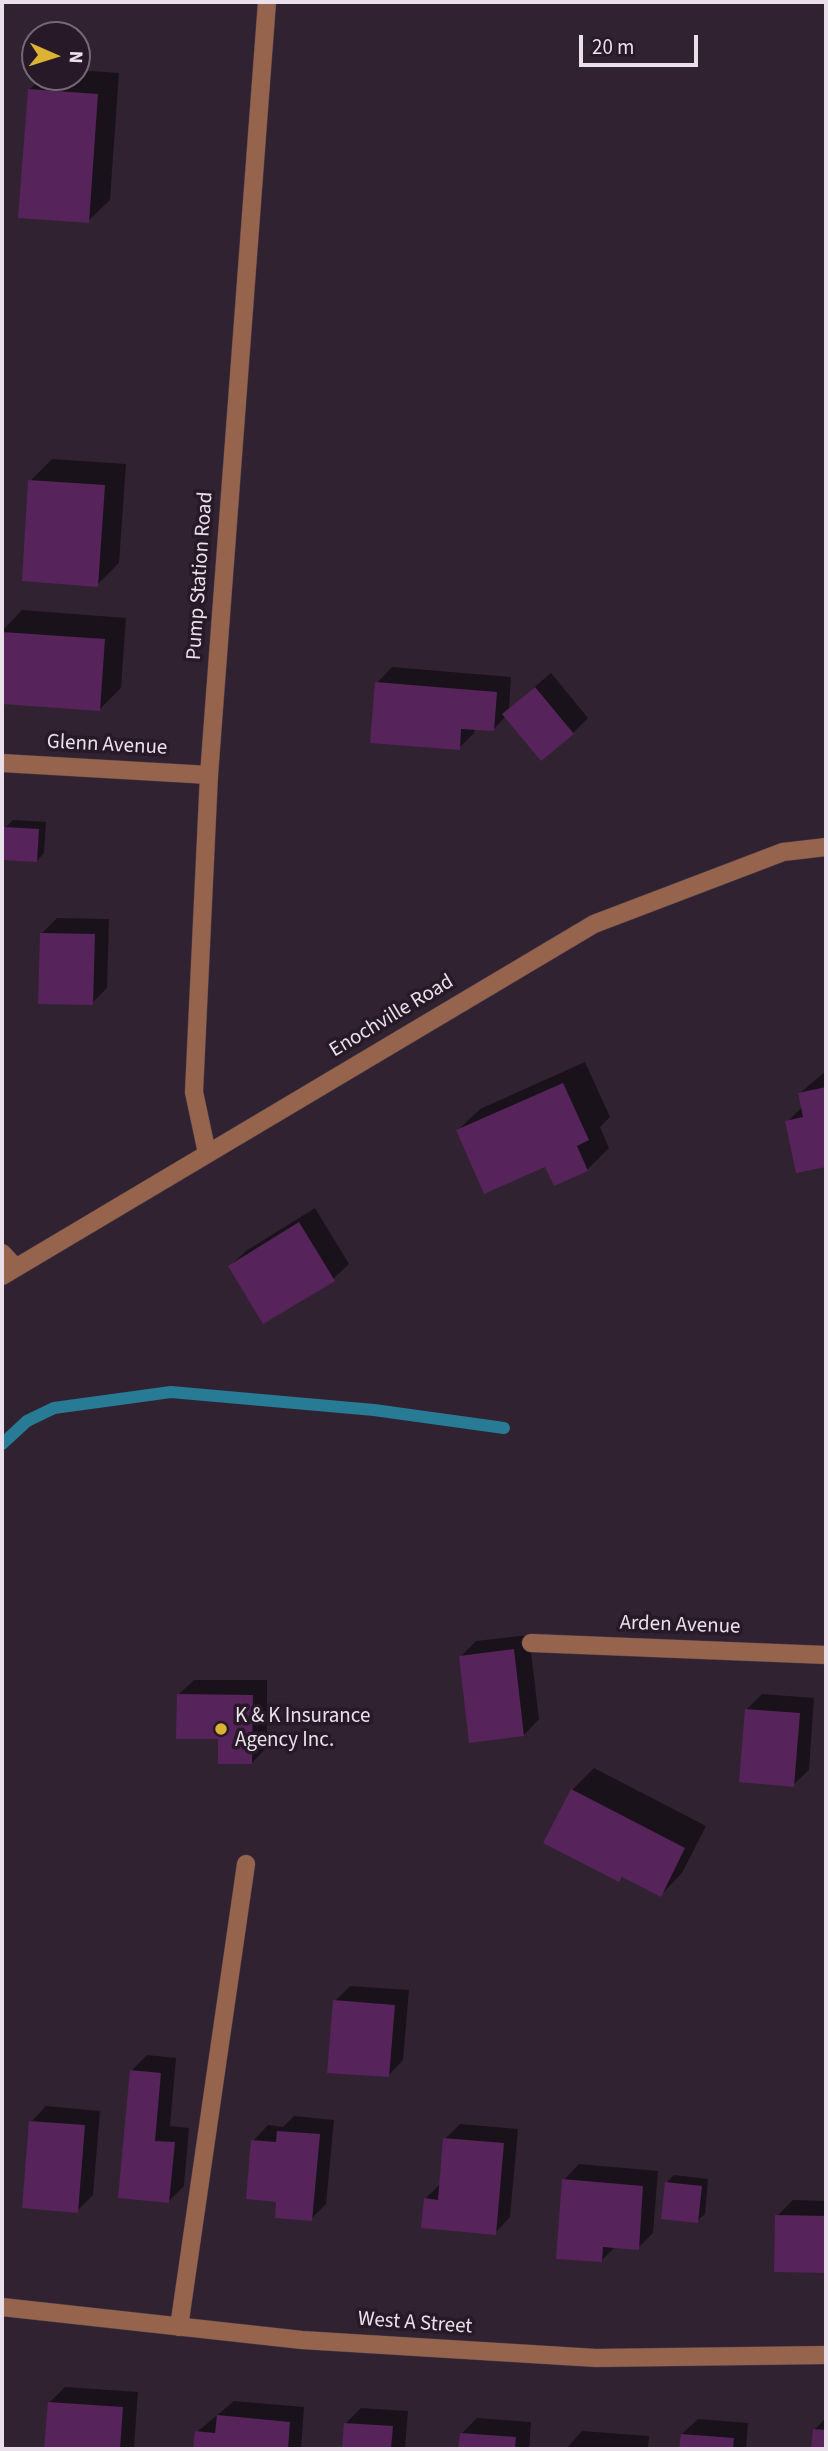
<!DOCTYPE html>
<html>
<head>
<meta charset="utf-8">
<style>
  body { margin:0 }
  #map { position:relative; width:828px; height:2451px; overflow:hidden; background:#312232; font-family:"Source Sans 3",sans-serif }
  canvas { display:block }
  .frame { position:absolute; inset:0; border:4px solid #eae0eb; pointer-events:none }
  .north { position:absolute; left:21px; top:21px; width:70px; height:70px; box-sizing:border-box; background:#271928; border:2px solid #756976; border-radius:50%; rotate:93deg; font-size:19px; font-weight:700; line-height:28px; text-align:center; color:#eae0eb }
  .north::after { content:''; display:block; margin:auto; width:24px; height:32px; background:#dbb233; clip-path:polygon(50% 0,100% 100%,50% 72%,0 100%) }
  .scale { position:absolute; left:579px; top:35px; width:119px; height:32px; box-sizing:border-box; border:4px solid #eae0eb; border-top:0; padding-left:9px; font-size:21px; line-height:24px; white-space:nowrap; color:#eae0eb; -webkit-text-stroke:5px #271928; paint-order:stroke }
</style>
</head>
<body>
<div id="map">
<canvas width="828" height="2451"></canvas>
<div class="frame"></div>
<div class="north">N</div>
<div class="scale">20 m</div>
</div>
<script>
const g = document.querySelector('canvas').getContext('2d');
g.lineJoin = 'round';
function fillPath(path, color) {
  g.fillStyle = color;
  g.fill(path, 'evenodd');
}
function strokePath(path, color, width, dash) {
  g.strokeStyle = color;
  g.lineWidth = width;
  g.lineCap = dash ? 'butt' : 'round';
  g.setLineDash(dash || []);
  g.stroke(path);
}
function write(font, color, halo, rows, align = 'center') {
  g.font = font + ' "Source Sans 3",sans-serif';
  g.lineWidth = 7;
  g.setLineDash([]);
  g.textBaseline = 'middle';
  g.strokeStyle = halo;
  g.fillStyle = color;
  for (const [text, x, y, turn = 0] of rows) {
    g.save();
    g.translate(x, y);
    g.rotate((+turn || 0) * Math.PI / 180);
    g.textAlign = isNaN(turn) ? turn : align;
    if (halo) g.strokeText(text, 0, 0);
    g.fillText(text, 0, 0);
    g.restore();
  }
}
fillPath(new Path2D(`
  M77,70l42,3 -9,127 -22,21 -59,-131 13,-13h35z
  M52,459l74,5 -7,99 -22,22 -67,-104z
  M22,610l104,8 -5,70 -22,22 -97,-8v-71z
  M392,667l119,10 -2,32 42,-36 37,45 -15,15 -67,-17 -13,14 -18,-2 -1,5 -15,15 -82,-65z
  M13,820l33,2 -2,31 -7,8 -32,-33z
  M57,918l52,1 -2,69 -15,15 -51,-69z
  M585,1062l25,55 -10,10 9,21 -22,22 -41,-6 -88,-34 22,-21z
  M826,1071v94l-29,6 -10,-49 16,-16 -3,-13z
  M315,1208l34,56 -16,15 -103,-13 16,-15z
  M529,1635l10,84 -15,16 -63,-79 15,-15z
  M194,1680h73v67l-15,16 -32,-25 -42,-43z
  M762,1694l52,4 -5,72 -16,15 -46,-76z
  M594,1768l112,58 -24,47 -21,22 -37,-19 -5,4 -47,-90z
  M350,1986l59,4 -6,70 -15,16 -53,-75z
  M147,2055l29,3 -6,68 19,2 -5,58 -16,16 -37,-131z
  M46,2106l54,5 -7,84 -16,16 -46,-89z
  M294,2116l40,4 -8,84 -15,15 -33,-19 -25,-59 15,-16 15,2z
  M460,2124l58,5 -8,88 -15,16 -70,-34 16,-16 4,-44z
  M579,2164l79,7 -5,62 -15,15 -22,-2 -14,14 -38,-80z
  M674,2175l34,4 -3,35 -8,7 -31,-38z
  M793,2200l33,1v71l-50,-1 1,-55z
  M65,2387l73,5 -4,55 -3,2h-85l4,-47z
  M234,2401l70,6 -3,42h-106l2,-17z
  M361,2408l47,3 -3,38h-61l2,-26z
  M477,2418l54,4 -2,27h-69l1,-15z
  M826,2418v31h-13l1,-19z
  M698,2419l50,4 -2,26h-65l1,-15z
  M582,2431l67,5 -1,13h-82z`), '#0007');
strokePath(new Path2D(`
  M2,1444l25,-23 27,-13 117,-16 203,18 130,18`), '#287b94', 12);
fillPath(new Path2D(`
  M28,89l70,5 -9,129 -71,-5z
  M28,480l77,5 -7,102 -76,-6z
  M2,632l103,7 -5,72 -98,-7z
  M375,682l122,10 -3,39 -33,-2 -1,21 -90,-7z
  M535,687l39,47 -33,27 -39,-47z
  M4,827l35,2 -2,33 -35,-2z
  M40,933l55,1 -2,71 -55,-1z
  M563,1083l26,57 -12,6 11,25 -34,15 -9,-19 -61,27 -28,-64z
  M826,1087v80l-30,6 -11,-52 18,-4 -5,-24z
  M299,1222l36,59 -72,43 -35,-58z
  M514,1649l10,87 -55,7 -10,-87z
  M177,1694l76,1 -1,69h-34v-25h-42z
  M745,1709l55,4 -6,74 -55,-5z
  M571,1789l114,59 -24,49 -39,-20 -3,5 -76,-39z
  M333,2000l62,5 -6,72 -62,-4z
  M130,2070l31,3 -6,68 20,1 -6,61 -51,-5z
  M29,2121l56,4 -7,88 -56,-5z
  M277,2131l43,3 -8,87 -37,-3 1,-16 -30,-3 5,-59 25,2z
  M443,2138l61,5 -8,92 -75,-7 3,-30 14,2z
  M562,2179l81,7 -4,64 -36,-3 -1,15 -46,-3z
  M665,2182l37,4 -4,37 -37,-4z
  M775,2215l51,1v57l-52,-1z
  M48,2402l75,5 -3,42h-76z
  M217,2415l73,7 -2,27h-95l2,-18 20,2z
  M344,2423l49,3 -2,23h-49z
  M813,2429l13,1v19h-15z
  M460,2433l56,4 -1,12h-57z
  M681,2434l53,4 -1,11h-54z`), '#56235b');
const minor = new Path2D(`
  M2,763l207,12
  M207,1153l-13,-61 15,-317 58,-773
  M2,1253l14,15
  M2,1276l592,-352 189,-72 43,-5
  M531,1643l295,12
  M2,2307l300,33 294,18 230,-3
  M179,2327l67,-463`);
strokePath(minor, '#4b3d4c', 19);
strokePath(minor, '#96634c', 18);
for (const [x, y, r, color] of [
  [221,1729,7,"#dbb233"]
]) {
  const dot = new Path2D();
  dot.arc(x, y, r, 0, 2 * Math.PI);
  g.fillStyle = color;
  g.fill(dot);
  strokePath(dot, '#271928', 2.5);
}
write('21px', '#eae0eb', '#271928', [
  ["Pump Station Road",201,576,-86],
  ["Glenn Avenue",107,746,3],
  ["Enochville Road",392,1017,-31],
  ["Arden Avenue",680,1626,2],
  ["West A Street",415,2324,4]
]);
write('21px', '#eae0eb', '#271928', [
  ["K & K Insurance",235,1717],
  ["Agency Inc.",235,1741]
], 'left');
</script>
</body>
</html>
